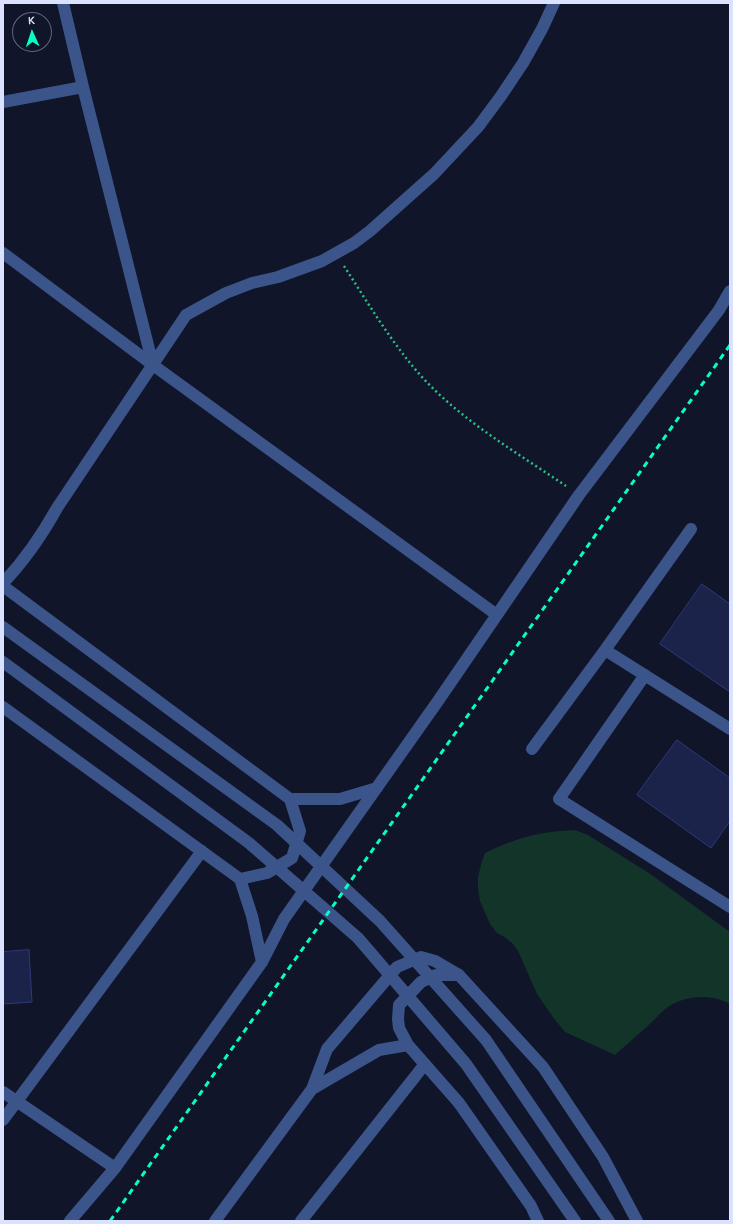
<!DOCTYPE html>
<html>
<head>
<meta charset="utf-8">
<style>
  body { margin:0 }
  #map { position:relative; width:733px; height:1224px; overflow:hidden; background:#10152a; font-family:Karla,sans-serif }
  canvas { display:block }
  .frame { position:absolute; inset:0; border:4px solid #dae2ff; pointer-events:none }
  .north { position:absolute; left:12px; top:12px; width:40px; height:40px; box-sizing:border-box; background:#10152a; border:1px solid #61677f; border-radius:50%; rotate:357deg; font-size:11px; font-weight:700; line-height:16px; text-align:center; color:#dae2ff }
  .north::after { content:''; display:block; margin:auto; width:14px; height:18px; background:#06ffc0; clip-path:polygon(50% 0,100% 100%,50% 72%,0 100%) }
</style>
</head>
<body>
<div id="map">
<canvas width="733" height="1224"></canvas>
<div class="frame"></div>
<div class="north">K</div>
</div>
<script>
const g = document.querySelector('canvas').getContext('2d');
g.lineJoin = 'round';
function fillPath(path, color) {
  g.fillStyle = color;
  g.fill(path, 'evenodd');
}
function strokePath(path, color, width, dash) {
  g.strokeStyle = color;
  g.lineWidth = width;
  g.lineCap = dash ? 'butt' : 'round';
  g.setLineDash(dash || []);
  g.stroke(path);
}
fillPath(new Path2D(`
  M575,830l13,5 61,38 81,59v72c-17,-10 -42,-9 -59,1 -7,4 -13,11 -19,17 -12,11 -25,22 -37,33l-50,-23 -10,-12 -18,-26 -19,-43 -5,-7 -7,-6 -9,-5 -7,-9 -10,-23 -2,-12v-12l3,-12 4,-12c30,-15 56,-22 90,-23z`), '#133428');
const building = new Path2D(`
  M702,584l28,20v88l-70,-48z
  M677,740l53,38v43l-19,27 -74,-53z
  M29,950l3,52 -29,2v-52z`);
fillPath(building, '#1c234b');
strokePath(building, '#2e3978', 1);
strokePath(new Path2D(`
  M344,266c24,37 47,76 77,110 41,45 95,76 145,110`), '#2fbe83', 2.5, [2, 3]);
strokePath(new Path2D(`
  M63,3l20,84 70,278
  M3,102l80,-15
  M3,253l150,112 344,250
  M3,583c22,-23 39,-48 54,-75l129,-193 40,-22 26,-10 26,-6 44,-16 32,-18 16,-12 64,-57 44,-47 23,-31 22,-33 19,-34 12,-26
  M3,586l287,213h50l37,-11
  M3,627l274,198 103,96 106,119 123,181
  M605,650l125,79
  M3,662l246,181 109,95 108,126 109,157
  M645,675l-86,124 171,108
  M3,707l237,172 12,37 10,46
  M532,749l73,-99 86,-121
  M240,879l27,-6 25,-15 8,-27 -10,-32
  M458,975h-22l-15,7 -22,23 -1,14 1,9 9,17 51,58 72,103 7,15
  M312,1089l67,-39 29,-5
  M3,1092l112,76
  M3,1120l199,-269
  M70,1221l45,-53 147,-206 22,-43 154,-218 141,-206 140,-185 11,-19
  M215,1221l97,-132 15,-40 70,-82 24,-10 14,4 24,14 84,92 60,90 34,64
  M301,1221l124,-157`), '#3b548a', 12);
strokePath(new Path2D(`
  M110,1221l620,-876`), '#06ffc0', 3, [6, 5]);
</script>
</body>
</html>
